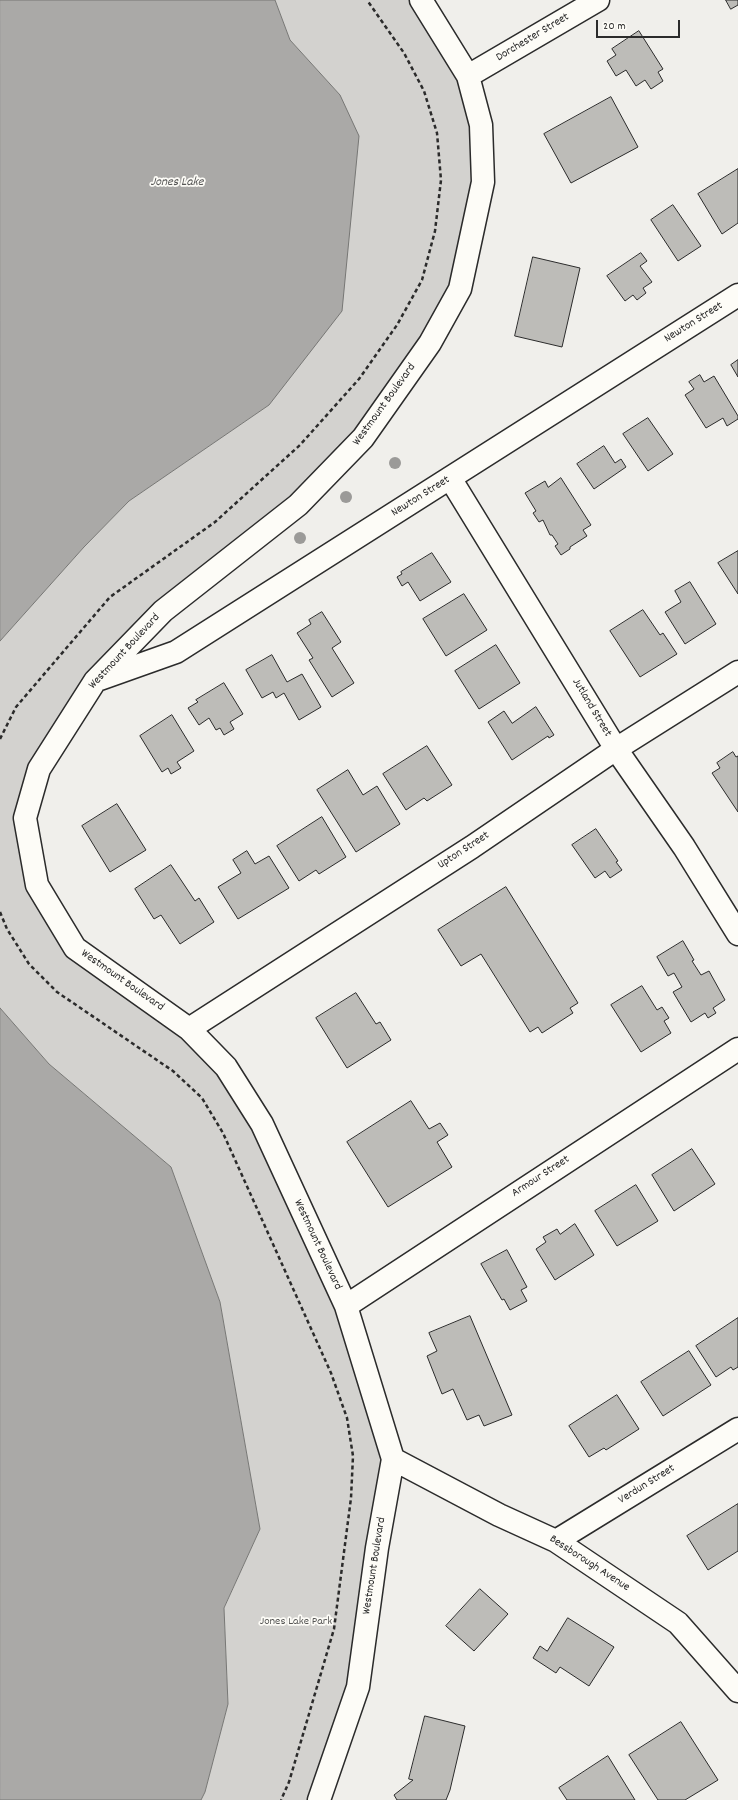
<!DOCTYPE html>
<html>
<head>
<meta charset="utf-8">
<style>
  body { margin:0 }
  #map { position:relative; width:738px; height:1800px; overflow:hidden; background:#f0efeb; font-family:Dekko,sans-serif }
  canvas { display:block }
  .scale { position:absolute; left:596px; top:20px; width:84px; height:18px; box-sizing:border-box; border:2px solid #2b2b2b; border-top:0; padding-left:5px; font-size:12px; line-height:14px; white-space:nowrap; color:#2b2b2b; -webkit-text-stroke:3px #fdfcf7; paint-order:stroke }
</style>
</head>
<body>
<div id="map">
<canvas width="738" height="1800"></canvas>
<div class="scale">20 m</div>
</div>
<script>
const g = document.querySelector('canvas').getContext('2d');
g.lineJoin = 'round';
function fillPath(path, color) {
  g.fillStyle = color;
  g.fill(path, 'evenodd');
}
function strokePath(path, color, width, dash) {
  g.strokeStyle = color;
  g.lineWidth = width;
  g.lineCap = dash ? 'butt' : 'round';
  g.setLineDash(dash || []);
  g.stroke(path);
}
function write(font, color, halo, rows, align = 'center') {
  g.font = font + ' Dekko,sans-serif';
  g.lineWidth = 3.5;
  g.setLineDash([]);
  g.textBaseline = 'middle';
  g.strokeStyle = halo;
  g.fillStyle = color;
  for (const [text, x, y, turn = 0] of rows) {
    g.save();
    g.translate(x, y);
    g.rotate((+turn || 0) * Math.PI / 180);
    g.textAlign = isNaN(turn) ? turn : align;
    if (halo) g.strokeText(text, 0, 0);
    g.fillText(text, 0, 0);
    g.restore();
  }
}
fillPath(new Path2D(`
  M275,0h146l60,125 -21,164 -97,149 -268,243 -70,137 13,67 37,63 151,119 120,239 47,153 -35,228 -39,113h-118l4,-8 23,-88 -4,-95 36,-80 -40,-227 -49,-135 -122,-103 -49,-56v-367l84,-94 45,-46 140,-96 71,-310 -50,-55z`), '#d3d2cf');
const water = new Path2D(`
  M0,0h275l15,40 50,55 19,41 -17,175 -73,94 -140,96 -45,46 -84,94z
  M0,1008l49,56 122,103 49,135 40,227 -36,79 4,96 -23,88 -4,8h-201z`);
fillPath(water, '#aaa9a7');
strokePath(water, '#777775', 1);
const building = new Path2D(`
  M726,0h12v5l-7,4z
  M639,31l24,38 -5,3 5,9 -12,8 -6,-9 -9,6 -10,-16 -10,6 -9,-15 9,-6 -4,-6z
  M611,97l27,50 -67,36 -27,-49z
  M738,169v54l-16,11 -24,-40z
  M673,205l28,41 -23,15 -27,-41z
  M641,253l6,8 -7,5 12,16 -9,6 3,5 -9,7 -4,-5 -8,6 -18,-25z
  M533,257l47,11 -18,79 -47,-11z
  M738,360v17l-7,-12z
  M700,375l4,7 10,-6 24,40v3l-11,7 -4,-8 -17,10 -21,-33 9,-6 -5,-7z
  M648,418l25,36 -25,17 -25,-37z
  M604,446l11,17 6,-4 5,8 -32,22 -17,-25z
  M561,478l30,47 -8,5 4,6 -17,11v2l-9,6 -6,-9 3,-2 -6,-9h-2l-7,-15 -4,2 -6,-9 3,-2 -11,-18 20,-12 3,6z
  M738,551v43l-20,-31z
  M432,553l19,29 -31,19 -12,-19 -6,4 -5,-9 5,-3 -1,-2z
  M690,582l26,42 -31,20 -20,-32 16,-10 -6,-11z
  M464,594l23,36 -41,26 -23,-37z
  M643,610l17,25 3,-2 14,21 -37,23 -30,-46z
  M322,612l19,30 -9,6 22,35 -22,14 -23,-37 4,-2 -16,-25 14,-9 -2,-4z
  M496,645l24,38 -41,26 -24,-38z
  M272,655l15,27 15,-8 19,33 -22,13 -15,-27 -8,5 -3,-6 -11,6 -16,-28z
  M224,683l19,31 -13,8 4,7 -10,6 -4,-7 -4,2 -7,-12 -10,7 -11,-17 10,-6 -2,-2z
  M536,707l18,28 -5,3 -1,-2 -36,24 -24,-38 16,-11 8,12z
  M172,715l22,36 -17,11 4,6 -10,6 -3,-6 -6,4 -22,-36z
  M427,746l25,39 -25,16 -3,-3 -18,12 -23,-36z
  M733,752l3,5 2,-1v56l-26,-39 8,-5 -3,-5z
  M348,770l15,25 14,-9 23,38 -44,28 -39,-62z
  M117,804l29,46 -36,22 -28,-46z
  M322,817l24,40 -27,17 -3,-4 -17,11 -22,-35z
  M596,829l22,32 -2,1 6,8 -12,8 -5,-7 -10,7 -23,-33z
  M247,851l8,13 14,-8 20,32 -51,31 -20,-32 23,-14 -8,-13z
  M171,865l24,36 4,-3 15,24 -34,22 -19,-29 -7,4 -19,-30z
  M506,887l72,116 -8,5 3,5 -31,20 -4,-6 -8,5 -49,-78 -20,12 -23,-36z
  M683,941l11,19 -2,1 9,14 8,-4 16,29 -12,8 3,5 -8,5 -3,-5 -14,9 -18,-30 9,-5 -8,-14 -6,3 -11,-19z
  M642,986l15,24 5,-3 7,11 -5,3 7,12 -30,19 -30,-47z
  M356,993l20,31 4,-2 11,18 -44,28 -31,-50z
  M411,1101l18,28 11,-6 8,12 -11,7 15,25 -64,40 -41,-65z
  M692,1149l23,35 -41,27 -22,-36z
  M636,1185l22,36 -41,25 -22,-35z
  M575,1224l19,31 -39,25 -19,-31 10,-7 -3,-5 14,-8 3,5z
  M507,1250l20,37 -6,3 6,11 -17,9 -6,-11 -2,1 -21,-36z
  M470,1316l42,99 -28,11 -5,-11 -12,5 -14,-31 -11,5 -15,-38 10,-5 -8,-18z
  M738,1318v49l-5,3 -2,-3 -15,10 -20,-31z
  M689,1351l22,34 -48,31 -22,-34z
  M617,1395l22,34 -33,21 -2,-2 -15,9 -20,-31z
  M738,1504v47l-30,19 -21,-34z
  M480,1589l28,25 -34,37 -28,-25z
  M568,1618l46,29 -25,39 -29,-19 -4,6 -23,-15 7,-12 7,5z
  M425,1716l40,10 -15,64 -4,10h-49l-3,-5 19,-15 -4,-1z
  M681,1722l37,58 -33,20h-27l-29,-45z
  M608,1756l27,44h-68l-8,-12z`);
fillPath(building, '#bdbcb8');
strokePath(building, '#2b2b2b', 1);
const minor = new Path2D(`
  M468,76l130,-76
  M450,478l166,271 68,98 54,87
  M100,679l76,-27 562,-357
  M189,1029l283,-182 144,-98 122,-77
  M346,1306l392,-257
  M393,1459l106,56 57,26 122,82 60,68
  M556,1541l182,-112
  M319,1800l39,-113 19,-139 16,-89 -47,-153 -84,-182 -36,-57 -37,-38 -114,-81 -38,-63 -12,-67 14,-49 56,-88 68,-70 135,-106 65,-67 67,-95 30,-54 23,-107 -2,-57 -13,-49 -47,-76`);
strokePath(minor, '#2b2b2b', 25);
strokePath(new Path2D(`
  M0,739l16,-32 94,-110 105,-75 85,-77 59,-66 38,-54 25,-45 13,-49 6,-51 -4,-47 -13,-42 -20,-38 -37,-53
  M0,912l7,17 22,35 28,28 116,79 29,27 21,35 108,240 16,45 6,38 -2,42 -17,131 -45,153 -8,18`), '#2b2b2b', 2.5, [4, 3]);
strokePath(minor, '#fdfcf7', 22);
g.fillStyle = '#9b9a98';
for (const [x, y] of [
  [395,463],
  [346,497],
  [300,538]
]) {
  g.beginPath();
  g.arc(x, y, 6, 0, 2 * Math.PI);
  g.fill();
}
write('12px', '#2b2b2b', '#fdfcf7', [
  ["Dorchester Street",533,38,-31],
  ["Newton Street",694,323,-32],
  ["Westmount Boulevard",385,405,-54],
  ["Newton Street",421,497,-32],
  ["Westmount Boulevard",125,652,-47],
  ["Jutland Street",591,708,59],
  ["Upton Street",464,851,-33],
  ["Westmount Boulevard",122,981,35],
  ["Armour Street",541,1177,-33],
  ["Westmount Boulevard",317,1245,65],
  ["Verdun Street",647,1485,-32],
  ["Bessborough Avenue",589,1564,33],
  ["Westmount Boulevard",375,1566,-81]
]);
write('12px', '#555554', '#fdfcf7', [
  ["Jones Lake Park",296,1622]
]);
write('italic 13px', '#575756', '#fdfcf7', [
  ["Jones Lake",177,183]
]);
</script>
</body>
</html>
